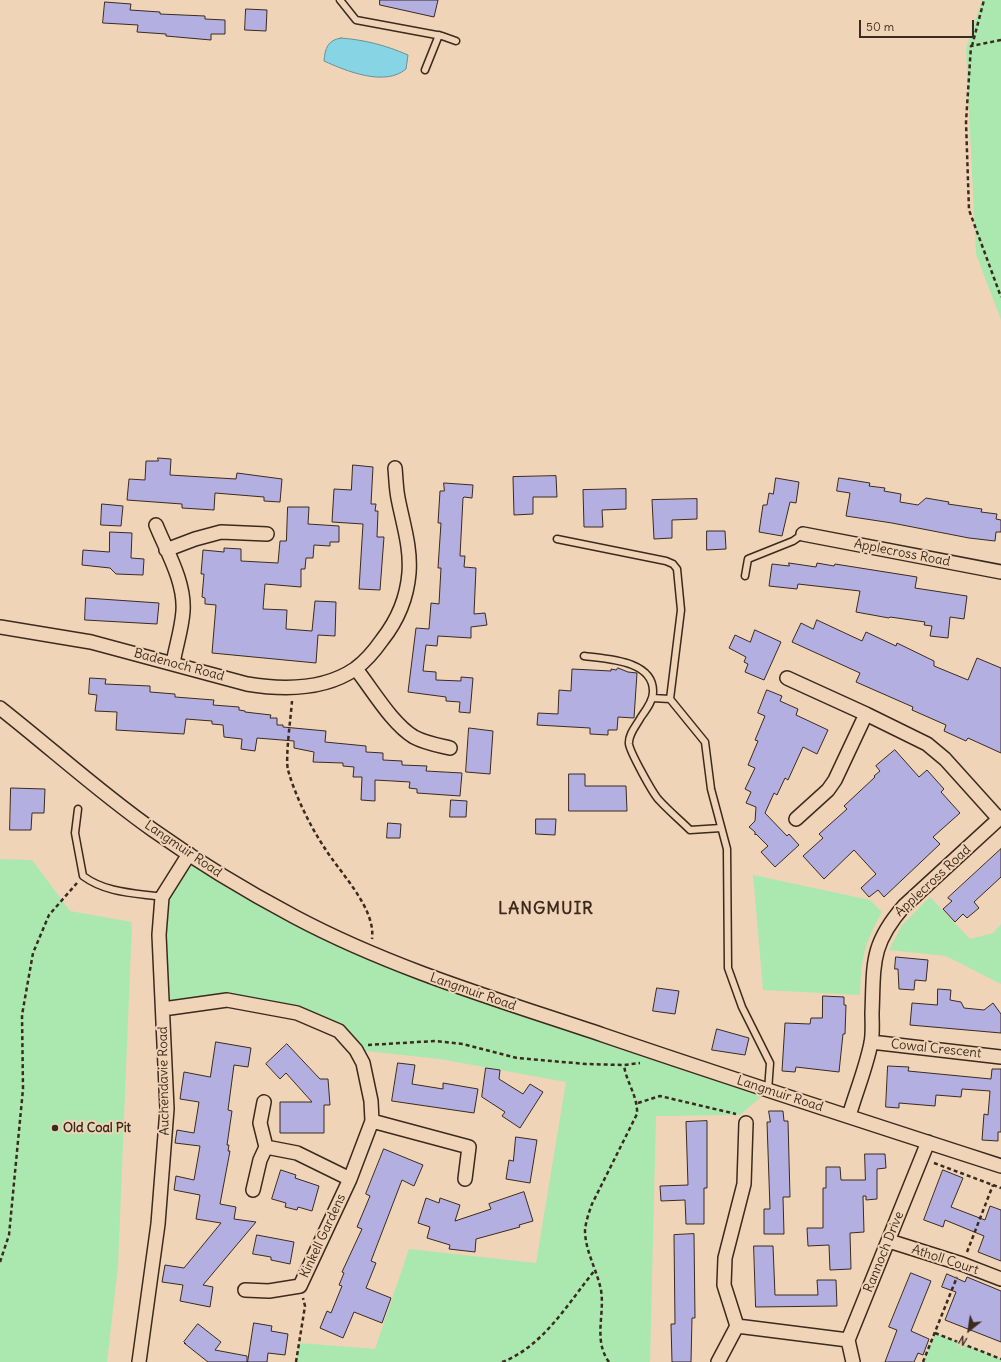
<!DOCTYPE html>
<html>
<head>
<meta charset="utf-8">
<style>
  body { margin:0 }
  #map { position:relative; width:1001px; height:1362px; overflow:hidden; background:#f0d4b7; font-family:Delius,sans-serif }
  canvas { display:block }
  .north { position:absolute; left:949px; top:1310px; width:40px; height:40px; -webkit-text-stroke:3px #f0d4b7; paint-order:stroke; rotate:210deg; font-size:11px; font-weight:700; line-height:16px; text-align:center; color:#3b2a1e }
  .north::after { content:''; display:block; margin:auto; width:14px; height:18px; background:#3b2a1e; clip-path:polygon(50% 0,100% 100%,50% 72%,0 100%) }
  .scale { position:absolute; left:859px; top:20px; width:115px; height:18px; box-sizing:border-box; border:2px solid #3b2a1e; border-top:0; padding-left:5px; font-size:12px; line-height:14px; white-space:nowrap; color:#3b2a1e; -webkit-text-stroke:3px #f0d4b7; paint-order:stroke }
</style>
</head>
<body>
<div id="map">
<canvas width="1001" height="1362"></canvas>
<div class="north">N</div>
<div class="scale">50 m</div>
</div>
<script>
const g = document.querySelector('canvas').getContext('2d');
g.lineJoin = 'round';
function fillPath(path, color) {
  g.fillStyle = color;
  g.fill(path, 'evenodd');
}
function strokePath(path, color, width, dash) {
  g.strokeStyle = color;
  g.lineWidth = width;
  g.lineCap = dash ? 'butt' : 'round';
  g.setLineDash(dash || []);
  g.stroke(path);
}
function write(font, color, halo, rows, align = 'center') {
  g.font = font + ' Delius,sans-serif';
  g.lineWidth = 4;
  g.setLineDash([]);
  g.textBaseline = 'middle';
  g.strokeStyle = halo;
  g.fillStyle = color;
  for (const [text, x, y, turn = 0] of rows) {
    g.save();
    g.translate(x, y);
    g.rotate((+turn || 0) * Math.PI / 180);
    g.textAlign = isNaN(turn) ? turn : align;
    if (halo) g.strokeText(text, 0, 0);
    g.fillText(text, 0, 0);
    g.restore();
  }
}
fillPath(new Path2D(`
  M982,0h19v320l-25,-66 -10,-205z
  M189,854l179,98 400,139 -28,24 -84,1 -6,246h-354l3,-19 76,6 34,-100 127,14 30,-181 -126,-23 -84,-9 -17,-19 -112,-31 -64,9 -1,-112z
  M0,859l32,1 38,51 62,11 -14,344 -11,96h-107z
  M753,875l117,25 12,12c-18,32 -21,47 -22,83l-97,-5z
  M930,897l40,42 23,-6 8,-9v60l-55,-28 -57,-6 13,-25z
  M935,1333l66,26v3h-78z`), '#aae8b0');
const water = new Path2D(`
  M341,38c24,2 44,7 67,17l-2,14c-21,18 -60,2 -82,-8 1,-13 4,-21 17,-23z`);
fillPath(water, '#87d5e4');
strokePath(water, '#699195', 1);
const building = new Path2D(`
  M380,0h58l-4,17 -54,-12z
  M105,2l26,2 -1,6 30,2v2l45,2v3l20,1v14h-14v6l-45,-4v-2l-29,-2 1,-7 -35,-2z
  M246,9l21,1 -1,21 -21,-1z
  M158,458l13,1 -1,16 66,4 1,-6 45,6 -2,23 -16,-1v-4l-49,-4 -1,17 -32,-2v-4l-55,-4 2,-21 16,1 1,-19h12z
  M353,465l20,2 -2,37h5l-1,7h3l-1,26h7l-4,53 -21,-1 4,-65 -31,-2 2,-33 17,1z
  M556,476l1,21h-24v17l-19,1 -1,-38z
  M776,478l23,4 -3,21 -6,-1 -8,34 -23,-4 4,-27h4l2,-12 4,1z
  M839,478l31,5 -1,3 16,2 -1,3 17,3 -1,8 18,3 8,-7 23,4 -1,2 34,5 -1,3 16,2 -1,5 5,1v12h-5l-1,9 -26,-3 -77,-15 -46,-7 4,-23 -13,-2z
  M444,483l29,2 -1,13 -8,-1 -1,1 -3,58h5l-1,11 12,1 -2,46 11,-1 2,12 -16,2v11l-33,-2 -1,10 -11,-1 -3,26 13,1v8l25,1v-4l12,1 -3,35 -11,-1 1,-10 -14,-1v-4l-38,-5 8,-64 13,1 2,-26 8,1 2,-36h-3l3,-45h-3l2,-32h4z
  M626,489v20l-24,1 1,17h-19l-1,-37z
  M697,499v20l-25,1v18l-18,1 -2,-39z
  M102,504l21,2 -2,20 -20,-1z
  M288,507h21l-1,17 31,2v16h-9v4l-16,-1 -1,13h-7l-1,11h-4v18l-36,-3 -2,25 24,1 -1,19 26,2 3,-30 21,1 -1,34 -17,-1 -2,28 -104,-10 4,-48 -11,-1v-6l-3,-1 2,-23h-3l2,-24 21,2v-4l17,1v12l37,2 2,-22h6z
  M707,531h18l1,18 -19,1z
  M110,532l22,1 -1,25 13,1 -1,16 -27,-1 -6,-6 -28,-3 1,-15 26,2z
  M789,563l27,4 1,-4 17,3 1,-2 82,13 -2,11 52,8 -3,23 -14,-2 -2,21 -18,-2 2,-10 -8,-1 1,-3 -35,-5 -1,1 -33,-6 4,-21 -62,-7 -1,5 -28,-3 3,-22 17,2z
  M86,598l73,5 -2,21 -72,-4z
  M817,620l45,21 4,-9 30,14 1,-3 37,18v5l34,14 9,-22 24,10v85l-33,-15 -2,3 -22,-10 2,-6 -34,-15 1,-3 -57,-25 4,-9 -68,-31 9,-19 12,6z
  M755,630l26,12 -17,38 -19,-8 3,-8 -4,-2 2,-5 -17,-9 6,-13 15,7z
  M618,668l10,4 9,1 -3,45 -16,-1 -1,13h-9v5l-18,-1v-6l-53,-3 1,-12 20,1 1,-24 12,1 1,-22 39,2v-2l5,1z
  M90,678l16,1 -1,5 45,2v6l25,2v3l39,3 -1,5 26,2v3l6,1v1l26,3 -1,3h7v7h6v2l43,4 -1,11 41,4v6l17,1v7l19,1v4l25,1 -1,5 36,2 -2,23 -43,-3v-4l-8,-1 1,-6 -35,-2v21l-14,-1 1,-23h-9l1,-10 -11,-1v-3l-30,-1 1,-10 -20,-4v-7l-37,-3 -2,13 -14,-2 1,-10 -18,-2 -1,-12 -11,-1v-3l-26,-2 -2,15 -68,-4 1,-18 -22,-1 2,-16 -8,-1z
  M767,690l15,6 -2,5 18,8 -2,6 32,15 -11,24 -14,-7 -15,33 -3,-2 -8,17 -3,-2 -9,20 22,23 2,-2 10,11 -24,22 -14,-15 7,-6 -12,-12 -1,1v-3l-6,-5 6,-6 1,-14 -10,-4 5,-11 -6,-3 10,-21 -7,-3 10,-24 -3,-1 10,-24 -7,-3z
  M469,728l24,3 -3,43 -24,-2z
  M895,750l24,27 8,-7 17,19 -3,3 19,21 -27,24 7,7 -37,35 -19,18 -6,-7 -9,7 -8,-9 15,-14 -22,-24 -30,29 -21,-23 20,-18 -4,-4 28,-25 -3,-3 31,-29 -1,-1 6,-5 -4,-5z
  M569,774h16v12h41l1,25h-58z
  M11,788l34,1 -1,24h-12l-1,17h-21z
  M451,800l16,1 -1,16h-16z
  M536,819h20l-1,16 -19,-1z
  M388,823l13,1 -1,14h-13z
  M1001,849v28l-27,25 5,6 -12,10 -4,-4 -8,8 -12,-13 9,-8 -4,-3z
  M896,957l32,3 -2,21 -11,-1 -1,10 -15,-1 -1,-20h-3z
  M657,988l22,3 -4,23 -22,-3z
  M938,989l13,1 -1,10 11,2 3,6 20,2 9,-7 8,11v19l-91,-8 2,-22 25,2z
  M823,996l21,1v8h2l-1,29h-2l-4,38 -43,-5 -1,5 -13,-1 3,-48 25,1 1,-6h11z
  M717,1029l32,9 -4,17 -33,-5z
  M216,1042l35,6 -3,19 -14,-2 -6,45 4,1 -5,34h2l-1,6h2l-10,53 16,3 -2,12 22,3 -53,63 10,2 -3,20 -30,-6 3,-16 -21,-3 3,-17 19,3 37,-45 -25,-4 4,-24 -26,-5 2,-14 18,4 6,-34 -25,-3 2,-13 17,3 5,-31 -19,-3 4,-27 26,5z
  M287,1044l33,35h8l2,26h-6v28h-44v-31h32l-26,-29 -6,6 -14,-15z
  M398,1063l17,2 -3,19 31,5v-6l35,6 -4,24 -82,-12z
  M888,1066l21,1 -1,4 83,8 1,-10h9v63h-3v9l-16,-1 2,-26 4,1 2,-24 -28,-2 -1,8 -25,-2 -1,11 -36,-3v5l-13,-1z
  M486,1068l14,2 -1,9 24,15 7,-10 13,8 -23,36 -18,-12 3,-4 -23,-15z
  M769,1111h14l1,10h4l2,76h-7l1,37h-20v-25h6l-3,-87h3z
  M707,1121v67h-3v36h-18l-1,-24 -24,1 -1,-15 28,-1 -2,-63z
  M516,1137l21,3 -7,43 -24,-4 3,-19 4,1z
  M384,1149l39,16 -9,21 -12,-6 -31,81 5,2 -10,25 25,10 -9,25 -28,-11 -11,26 -23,-10 7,-17 4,2 11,-27 -3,-1 5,-12 -2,-1 20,-43 -5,-2 13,-31 -4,-2z
  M865,1154h20l1,14 -9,1v30l-11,1v-4h-3l1,36 -14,1 1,36 -21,1 -1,-25 -21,1 -1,-18h16v-40h3v-21h14l1,13h24z
  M281,1170l15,5 -1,3 24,8 -7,25 -14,-4 -1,3 -12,-3 1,-4 -14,-4z
  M943,1170l20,8 -12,29 34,13 5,-14 11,4v51l-23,-9 6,-16 -39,-16 -2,7 -19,-7z
  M524,1192l9,29 -14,4 1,2 -44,12 -1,13 -26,-3 1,-4 -23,-7 3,-11 -12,-4 8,-25 13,5 1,-5 20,7 -5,16 36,-12 -2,-5z
  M694,1234l1,84h-3l-1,44h-19l-1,-38h4l-1,-89z
  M257,1235l37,7 -4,22 -19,-4v-3l-18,-3z
  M754,1246h19l2,49h43l-1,-15h19l1,26 -81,1z
  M911,1273l20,8 -20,50 18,8 -6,16 -5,-2 -4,9h-29l12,-32 -8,-3z
  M947,1274l18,8 2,-5 34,14v51l-56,-22 11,-28 -14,-5z
  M254,1323l18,3 -1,5 17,3 -3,21 -17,-2 -1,9h-19z
  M198,1324l23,18 -6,8 32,6v6h-39l-24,-19 2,1 -2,-2z`);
fillPath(building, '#b3afe1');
strokePath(building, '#3b2a1e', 1);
const service = new Path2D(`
  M340,0l16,20 86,16 14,5
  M425,70l14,-35
  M557,539l109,22 7,3 4,5 4,41 -11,89
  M745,576l3,-17 45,-18 10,-7
  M584,656c22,3 70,4 69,36 0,9 -7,18 -12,25 -4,8 -13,17 -12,27 1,8 24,50 30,56 10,11 21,20 31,30l31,-2
  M652,698l18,1 35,43 6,47 16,60 1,119 14,39 28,56 -2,28
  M78,809l-3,24 8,43c23,17 51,17 79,21`);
const minor = new Path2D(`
  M156,525c11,27 29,57 27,86 -1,17 -7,35 -10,52
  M803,534l198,38
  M166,550l29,-11 26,-7 46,2
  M0,627l91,15 156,42c36,6 77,6 108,-15 11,-8 20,-19 27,-29 15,-19 25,-42 27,-67 2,-26 -6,-49 -11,-75 -2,-10 -2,-20 -3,-30
  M356,669c16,20 36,55 58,68 11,6 23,8 36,11
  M787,678l79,36 61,30 18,15 54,60
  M0,708c51,40 99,84 153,122 45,32 93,61 142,87 98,52 204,83 308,118 132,45 265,88 398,131
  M796,819l32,-29 7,-10 31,-66
  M163,1009l64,-9 70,13 42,18 17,19 7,13 8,38 1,20 -22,58 -50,107 -31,5 -24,-1
  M871,1042l130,15
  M849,1116c7,-24 17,-48 22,-73 2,-9 1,-20 1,-30 2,-49 -2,-68 32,-107l97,-89
  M372,1121l97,26 -4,32
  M266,1147l31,6 53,26
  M253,1190l7,-30 6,-13 -6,-24 4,-21
  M889,1241l73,23 39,15
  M737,1326l111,14
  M139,1362l19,-138 9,-115 -8,-174 3,-38 27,-43
  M718,1362l19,-36 -13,-41 1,-27 19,-74 2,-61
  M853,1362l-5,-22 80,-198`);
strokePath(service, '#3b2a1e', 9);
strokePath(minor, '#3b2a1e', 16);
strokePath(new Path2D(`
  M1001,40l-30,6 -5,76 3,88 32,87
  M972,46l12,-46
  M292,701c-1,15 -7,57 -4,69 7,25 22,56 36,77 16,26 52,61 48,92
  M368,1045l67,-4 28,3 54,14 69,6 38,1 16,-2
  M638,1103l22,-7 76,18
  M934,1163l67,25
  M967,1252l26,-67
  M0,1262l9,-27 14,-146 -1,-74 11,-62 16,-38 28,-32
  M935,1333l66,26
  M296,1362l9,-56 -2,-8
  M502,1362c41,-15 67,-60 93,-92
  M609,1362c-16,-22 -4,-47 -8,-72 -4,-20 -16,-39 -16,-60 1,-9 4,-18 7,-26l45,-90c1,-18 -11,-32 -13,-49
  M923,1362l34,-85`), '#3b2a1e', 2.5, [4, 3]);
strokePath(service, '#f0d4b7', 6);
strokePath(minor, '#f0d4b7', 13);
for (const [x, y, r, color] of [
  [55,1128,4,"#3b2a1e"]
]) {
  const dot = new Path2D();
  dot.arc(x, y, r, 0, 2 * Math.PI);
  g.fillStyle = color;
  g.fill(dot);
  strokePath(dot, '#f0d4b7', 1.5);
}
write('13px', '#3b2a1e', '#f0d4b7', [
  ["Applecross Road",902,553,11],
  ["Badenoch Road",179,665,15],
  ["Langmuir Road",183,849,34],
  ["Applecross Road",933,881,-43],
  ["Langmuir Road",473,992,19],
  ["Cowal Crescent",936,1049,6],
  ["Auchendavie Road",164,1081,-91],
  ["Langmuir Road",780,1094,18],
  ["Kinkell Gardens",323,1236,-65],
  ["Rannoch Drive",884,1252,-68],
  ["Atholl Court",945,1260,18]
]);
write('bold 13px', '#3b2a1e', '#f0d4b7', [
  ["Old Coal Pit",63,1128]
], 'left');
g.letterSpacing = '1px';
write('bold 17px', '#3b2a1e', '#f0d4b7', [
  ["LANGMUIR",546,909]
]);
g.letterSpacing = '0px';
</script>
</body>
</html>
